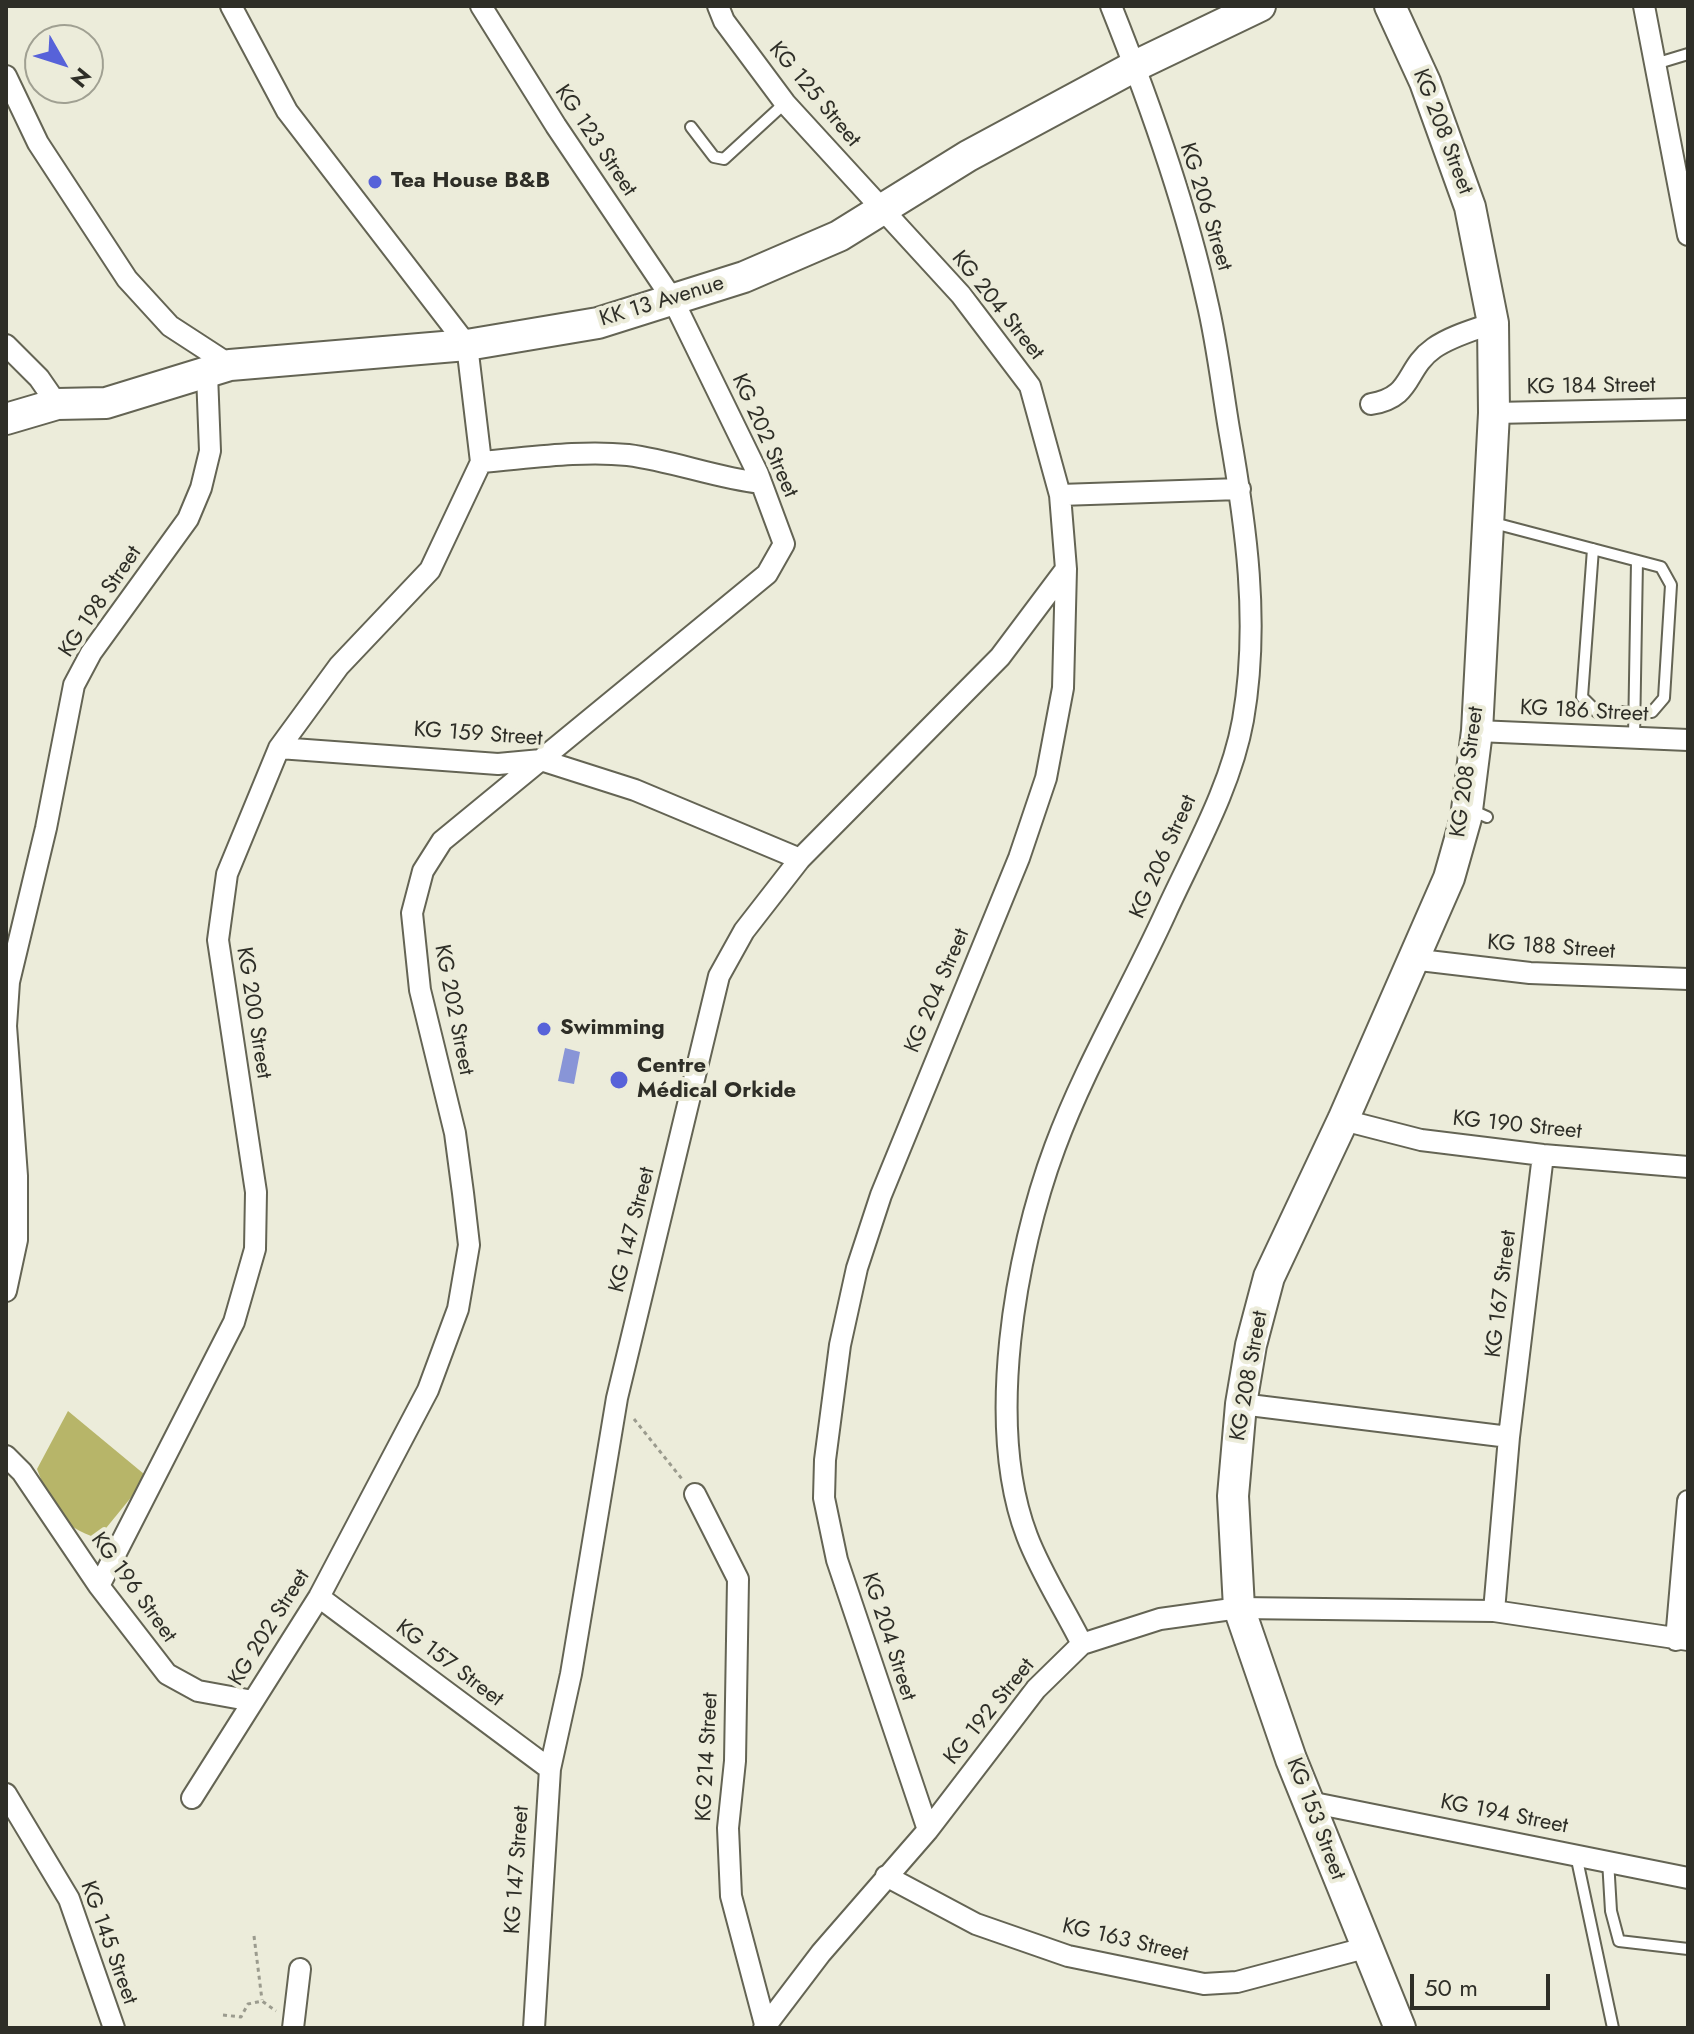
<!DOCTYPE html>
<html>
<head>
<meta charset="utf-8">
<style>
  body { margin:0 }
  #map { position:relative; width:1694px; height:2034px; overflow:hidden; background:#ececda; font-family:Jost,sans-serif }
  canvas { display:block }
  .frame { position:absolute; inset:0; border:8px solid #2e2e27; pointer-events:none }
  .north { position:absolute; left:24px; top:24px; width:80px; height:80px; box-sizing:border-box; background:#ececda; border:2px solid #a0a092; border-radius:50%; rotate:129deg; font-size:22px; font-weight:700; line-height:32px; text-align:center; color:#2e2e27 }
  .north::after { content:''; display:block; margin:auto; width:28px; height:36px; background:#5762d9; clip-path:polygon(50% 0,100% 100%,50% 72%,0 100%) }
  .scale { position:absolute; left:1410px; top:1974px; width:140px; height:36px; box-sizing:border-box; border:4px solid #2e2e27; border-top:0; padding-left:10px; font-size:24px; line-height:28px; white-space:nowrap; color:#2e2e27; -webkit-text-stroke:6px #ececda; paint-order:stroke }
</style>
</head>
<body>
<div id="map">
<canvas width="1694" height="2034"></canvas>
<div class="frame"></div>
<div class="north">N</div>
<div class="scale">50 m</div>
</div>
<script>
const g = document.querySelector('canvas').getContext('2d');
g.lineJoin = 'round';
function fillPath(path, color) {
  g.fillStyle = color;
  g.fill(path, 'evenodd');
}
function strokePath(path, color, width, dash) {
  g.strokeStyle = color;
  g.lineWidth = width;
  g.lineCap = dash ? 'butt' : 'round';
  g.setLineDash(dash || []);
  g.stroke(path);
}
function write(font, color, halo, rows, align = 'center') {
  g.font = font + ' Jost,sans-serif';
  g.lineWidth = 8;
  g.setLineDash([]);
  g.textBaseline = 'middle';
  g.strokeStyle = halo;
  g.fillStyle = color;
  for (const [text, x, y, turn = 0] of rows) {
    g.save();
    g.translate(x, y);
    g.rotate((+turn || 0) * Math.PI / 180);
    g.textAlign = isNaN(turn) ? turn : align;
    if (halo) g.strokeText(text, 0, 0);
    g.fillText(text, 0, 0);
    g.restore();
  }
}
fillPath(new Path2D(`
  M68,1411l76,63 -11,21 -35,43c-38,-10 -48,-35 -61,-69z`), '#b7b569');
fillPath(new Path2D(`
  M565,1048l15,4 -6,32 -16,-3z`), '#8895d7');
const lane = new Path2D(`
  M1655,64l33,-10
  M691,127l23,30 10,2 61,-56
  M1490,522l171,45 10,18 -7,113 -12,14h-55l-15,-15 11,-148
  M1634,738l3,-177
  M1469,809l18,8
  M1576,1855l37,173
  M1608,1860l3,51 8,30 69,8`);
const street = new Path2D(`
  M718,6l6,15 61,82 176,192 69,91 30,109 6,74 -3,119 -17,90 -27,80 -138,337 -24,73 -17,77 -15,115 -1,38 13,62 91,270
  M1644,6l44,229
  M6,76l32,67 89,136 43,47 60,39
  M6,345l33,33 18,26
  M1371,404c43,-7 33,-35 63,-56 17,-12 40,-18 59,-25
  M1494,413l194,-4
  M481,462c49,-4 99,-12 147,-7 46,6 88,23 133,28
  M1060,495l180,-6
  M1477,731l211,9
  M279,748l219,16 43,-4 94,30 165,69
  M1411,959l119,14 158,6
  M1343,1120l78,20 122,15 145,12
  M6,1291l11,-51v-64l-11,-150 3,-44 37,-154 28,-143 17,-32 97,-134 13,-31 9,-37 -3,-77
  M1241,1404l268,33
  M6,1456l16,16 77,114 68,88 31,17 55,10
  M695,1494l43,85 -3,182 -7,67 3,68 35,132
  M99,1586l135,-264 21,-73 1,-57 -38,-252 9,-66 52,-126 60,-82 91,-96 51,-108 -14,-117 -180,-234 -56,-105
  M319,1597l231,172
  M1494,1611l15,-174 34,-282
  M1676,1640l12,-139
  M1082,1644c-18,-36 -41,-71 -55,-108 -42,-110 -12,-282 28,-389 30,-81 75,-156 111,-235 28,-61 65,-125 77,-192 17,-97 3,-195 -14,-291 -7,-42 -12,-86 -22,-128 -22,-100 -58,-200 -96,-295
  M6,1794l63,105 45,129
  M192,1798l127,-201 109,-207 30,-81 11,-64 -6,-52 -8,-60 -35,-143 -8,-77 11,-42 19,-30 325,-267 17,-30 -26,-70 -85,-174 -117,-174 -75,-120
  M1309,1802l379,76
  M886,1876l90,48 92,32 136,28 33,-2 128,-34
  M293,2028l7,-59
  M534,2028l16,-259 21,-95 46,-276 102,-422 25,-45 56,-72 200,-202 66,-88
  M764,2028l57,-75 107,-123 108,-141 46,-45 78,-25 79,-11 255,3 194,29`);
const secondary = new Path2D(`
  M1390,6l35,76 45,125 23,116 1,90 -17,318 -11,87 -17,60 -106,242 -74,157 -18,68 -10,59 -8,92 6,112 52,151 109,269
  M6,419l51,-15 49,-1 124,-38 237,-20 131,-22 146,-46 95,-41 129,-80 167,-90 125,-60`);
strokePath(lane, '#646454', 14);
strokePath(street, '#646454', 24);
strokePath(secondary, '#646454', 34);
strokePath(new Path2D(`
  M634,1419l48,60
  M254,1936l8,64
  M223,2015l18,2 7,-13 14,-3 14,10`), '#9b9b8e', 3, [4, 4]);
strokePath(lane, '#fff', 10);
strokePath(street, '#fff', 20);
strokePath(secondary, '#fff', 30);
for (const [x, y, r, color] of [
  [375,182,8,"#5762d9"],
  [544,1029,8,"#5762d9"],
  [619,1080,10,"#5762d9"]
]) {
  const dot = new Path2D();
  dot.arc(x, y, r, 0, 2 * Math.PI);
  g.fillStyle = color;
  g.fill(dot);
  strokePath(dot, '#ececda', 3);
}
write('22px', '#2e2e27', '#ececda', [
  ["KG 125 Street",814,95,50],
  ["KG 208 Street",1442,132,69],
  ["KG 123 Street",595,141,56],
  ["KG 206 Street",1205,207,73],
  ["KK 13 Avenue",662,302,-17],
  ["KG 204 Street",997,306,51],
  ["KG 184 Street",1591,387,-1],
  ["KG 202 Street",764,436,66],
  ["KG 198 Street",101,602,-56],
  ["KG 186 Street",1584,712,3],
  ["KG 159 Street",478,735,4],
  ["KG 208 Street",1468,772,-82],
  ["KG 206 Street",1164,857,-66],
  ["KG 188 Street",1551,948,4],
  ["KG 204 Street",938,991,-67],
  ["KG 202 Street",453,1010,79],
  ["KG 200 Street",253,1013,81],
  ["KG 190 Street",1517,1126,6],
  ["KG 147 Street",633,1230,-76],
  ["KG 167 Street",1502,1294,-83],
  ["KG 208 Street",1250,1376,-80],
  ["KG 196 Street",133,1588,54],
  ["KG 202 Street",270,1628,-58],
  ["KG 204 Street",888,1637,72],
  ["KG 157 Street",449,1664,37],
  ["KG 192 Street",990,1712,-51],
  ["KG 214 Street",708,1757,-87],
  ["KG 194 Street",1504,1815,11],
  ["KG 153 Street",1315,1819,69],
  ["KG 147 Street",518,1870,-86],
  ["KG 163 Street",1125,1941,13],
  ["KG 145 Street",108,1943,70]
]);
write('bold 22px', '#2e2e27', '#ececda', [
  ["Tea House B&B",391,182],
  ["Swimming",560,1029],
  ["Centre",637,1067],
  ["Médical Orkide",637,1092]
], 'left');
</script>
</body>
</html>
